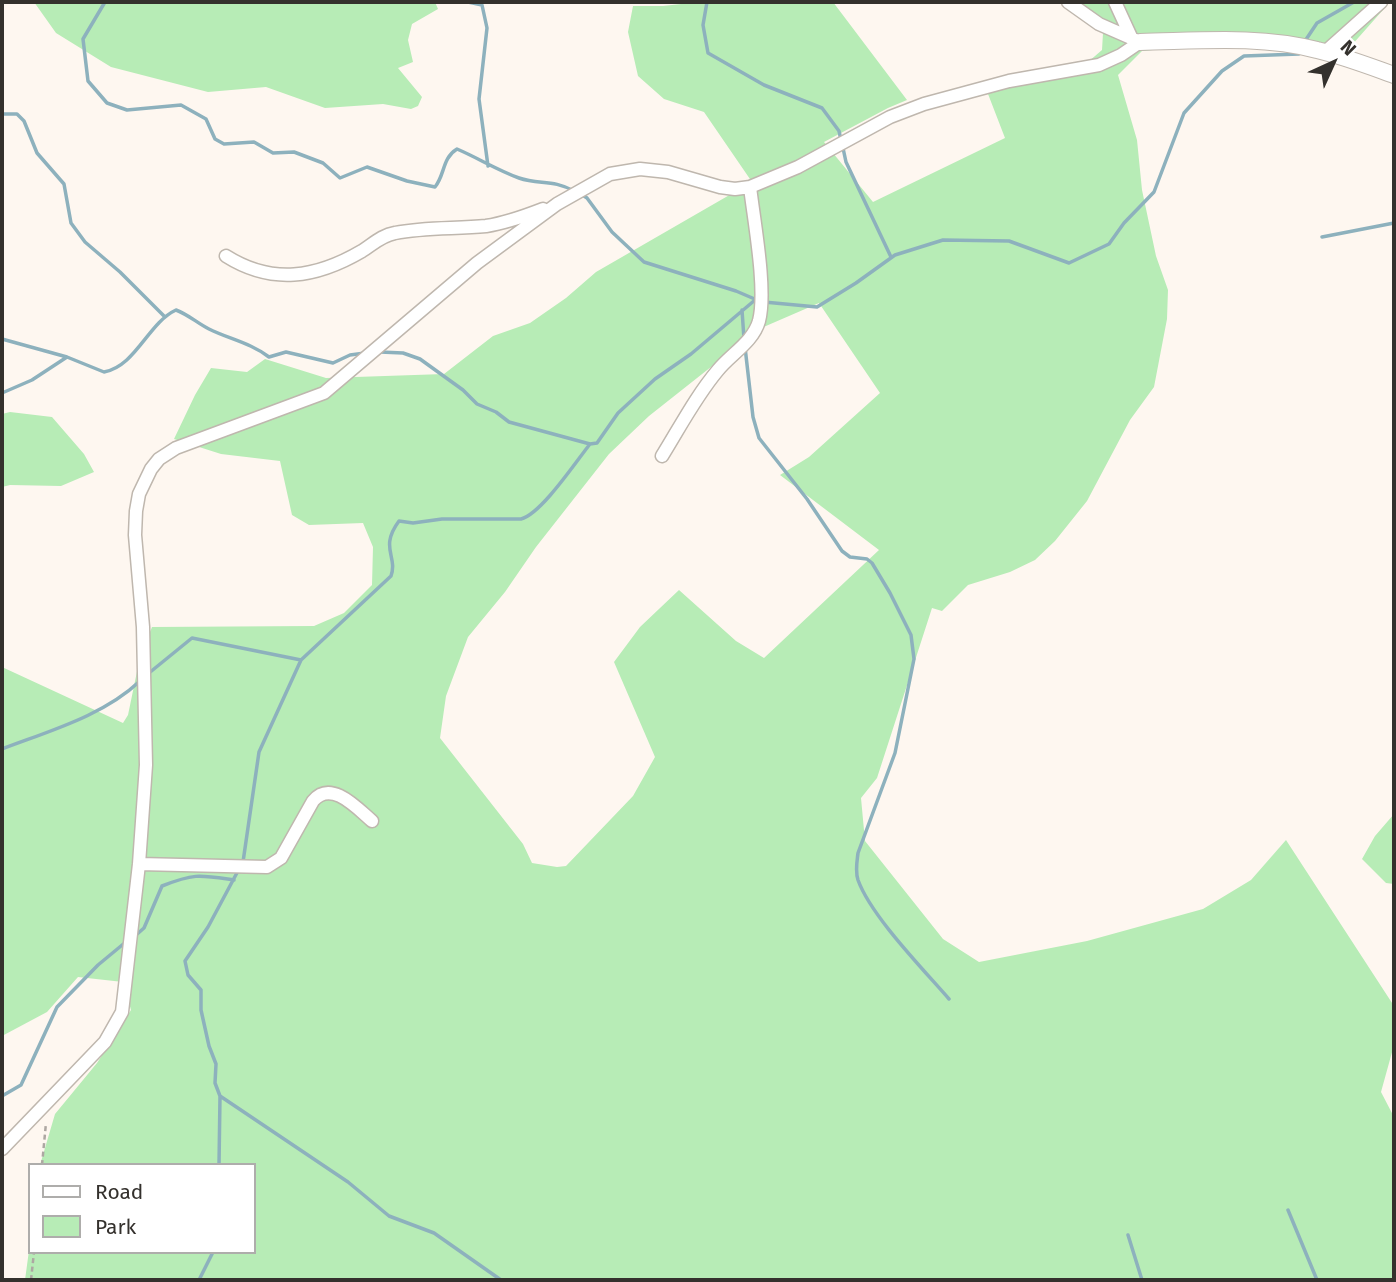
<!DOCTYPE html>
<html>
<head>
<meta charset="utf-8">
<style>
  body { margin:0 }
  #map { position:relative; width:1396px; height:1282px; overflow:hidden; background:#fef7f0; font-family:"Fira Sans",sans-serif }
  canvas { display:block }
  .frame { position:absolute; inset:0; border:4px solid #34312d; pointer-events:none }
  .legend { position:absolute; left:28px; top:1163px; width:228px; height:91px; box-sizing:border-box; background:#fff; border:2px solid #aeadab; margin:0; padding:9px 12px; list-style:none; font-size:21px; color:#34312d }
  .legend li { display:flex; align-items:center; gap:14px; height:35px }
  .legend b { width:35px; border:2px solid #aeadab }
  .north { position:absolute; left:1298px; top:28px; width:70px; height:70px; -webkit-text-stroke:5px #fff; paint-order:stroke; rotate:45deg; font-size:19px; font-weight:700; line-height:28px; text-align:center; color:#34312d }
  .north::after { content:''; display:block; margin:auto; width:24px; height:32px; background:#34312d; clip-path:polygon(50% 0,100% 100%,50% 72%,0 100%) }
</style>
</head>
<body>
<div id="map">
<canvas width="1396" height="1282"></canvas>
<div class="frame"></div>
<ul class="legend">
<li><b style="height:9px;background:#fff"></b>Road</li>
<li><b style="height:19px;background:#b7ecb6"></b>Park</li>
</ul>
<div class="north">N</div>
</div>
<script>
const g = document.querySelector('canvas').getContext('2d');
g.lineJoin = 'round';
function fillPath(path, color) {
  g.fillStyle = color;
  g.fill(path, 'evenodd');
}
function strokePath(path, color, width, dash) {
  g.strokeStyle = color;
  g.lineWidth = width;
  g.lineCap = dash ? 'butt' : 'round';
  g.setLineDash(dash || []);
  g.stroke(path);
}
fillPath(new Path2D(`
  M34,2h401l3,7 -26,15 -4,16 5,22 -15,6 24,29 -4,9 -7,3 -28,-5 -58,4 -59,-21 -58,5 -97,-25 -55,-34z
  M699,2h134l74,98 -19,8 -64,34 49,60 132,-64 -22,-57 105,-19 14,-12 1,-17 -29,-31h316l-39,44h-156l-53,5 -24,24 19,65 5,50 14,66 12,34 -1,29 -13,68 -24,33 -43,81 -32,40 -20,19 -25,12 -42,13 -26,26 -10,-3 -55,170 -16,20 4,43 78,98 36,23 108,-21 116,-32 48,-29 35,-40 108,166v39l-13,47 13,25v163h-1369l5,-37v9h224v-87h-214l15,-51 42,-51 34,-53 -8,-28 -45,-5 -31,35 -45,24v-369l121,56 5,-8 12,-58 12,-30 162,-1 30,-13 28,-28 1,-38 -10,-24 -54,2 -17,-10 -12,-54 -59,-7 -47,-15 21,-44 16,-27 36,4 18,-13 61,19 118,-4 49,-38 37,-13 36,-25 30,-26 156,-90 -48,-70 -40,-13 -26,-23 -10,-44 5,-26h30zM819,303l61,90 -71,64 -29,18 99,75 -115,108 -28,-17 -57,-51 -39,37 -26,35 41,95 -22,39 -67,70 -9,1 -25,-4 -9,-19 -83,-106 6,-42 22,-59 37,-45 31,-45 73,-93 40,-38 110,-87z
  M10,412l42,5 32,37 10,18 -33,14 -51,-1 -8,2v-73z
  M1394,814v70l-8,-1 -24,-24 13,-23z`), '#b7ecb6');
strokePath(new Path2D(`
  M105,2l-22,37 5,42 19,22 20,7 54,-5 25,14 9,20 9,5 30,-2 19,11 21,-1 29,11 17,15 27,-11 40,14 28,6c10,-12 7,-29 22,-38 21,9 40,21 62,29 20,7 34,1 55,13
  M468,2l14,3 5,23 -8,71 9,67
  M707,2l-4,23 5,28 56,32 58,23 17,23 2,9
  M1305,41l12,-18 37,-21
  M2,114h15l7,7 13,32 27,31 7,39 14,19 35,30 45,45
  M843,148l3,14 45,95
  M581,194l6,4 25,34 32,30 92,29 21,9
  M1322,237l72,-14
  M764,302l53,5 39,-24 39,-28 48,-15 66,1 60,22 40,-19 15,-21 30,-31 30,-79 38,-42 22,-15 55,-2 2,-2
  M742,310l2,29
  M2,339l65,18 37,15c32,-6 44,-49 72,-62 13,5 21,13 33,19 20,10 42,14 60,28l17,-5 47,11 17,-8 15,-2
  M745,347l8,70 6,21 48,61 35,52 8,6 17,2 5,4 18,30 21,42 3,24 -19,94 -37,100c-1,9 -3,18 0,27 13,36 65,89 91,119
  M380,352l23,1 17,6 43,31 14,14 19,8 13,10 81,22
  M2,393l30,-13 35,-23
  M149,673l43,-35 109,22
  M2,749c47,-18 101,-33 138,-68
  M243,862l16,-110 42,-92 90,-84c7,-20 -12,-28 8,-55l14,2 29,-4h79c20,-5 54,-56 69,-75l7,-1 21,-30 37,-34 36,-25 64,-54
  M136,935l8,-7 18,-42c33,-13 38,-11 72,-6
  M2,1096l19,-11 36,-78 41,-42 29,-24
  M220,1096l128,86 41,34 45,17 67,47
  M219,1165l1,-69 -5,-13 1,-19 -7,-18 -8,-36v-20l-13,-15 -3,-14 23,-34 31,-58
  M1288,1210l29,70
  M1128,1235l14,45
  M199,1280l14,-28`), '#8db1bd', 3.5);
const minor = new Path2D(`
  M1068,2l31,22 41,18
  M1115,2l17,37
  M1325,52l56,-50
  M226,256c46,29 90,22 136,-5 11,-7 20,-16 33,-18 30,-6 61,-4 91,-7 20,-3 39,-10 57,-17
  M662,456c18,-29 34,-60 56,-86 13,-16 35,-28 41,-49 8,-31 -5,-100 -9,-134
  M139,864l128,3 14,-9 32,-57c18,-22 44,7 59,20
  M2,1149l103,-107 17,-30 17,-148 7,-99 -3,-138 -8,-92 1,-24 3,-17 12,-25 8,-10 17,-11 148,-55 153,-130 80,-59 53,-30 30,-5 28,3 52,15 15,2 15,-2 48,-20 92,-50 34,-13 85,-23 90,-16 22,-10 19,-13`);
const tertiary = new Path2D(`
  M1140,42c58,-1 120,-7 177,8 26,6 52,16 77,25`);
strokePath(minor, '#bfb7ae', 15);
strokePath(tertiary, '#bfb7ae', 18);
strokePath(new Path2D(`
  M42,1165l4,-42
  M31,1280l3,-28`), '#ada7a2', 2.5, [5, 3.5]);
strokePath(minor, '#fff', 12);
strokePath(tertiary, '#fff', 16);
</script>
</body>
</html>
